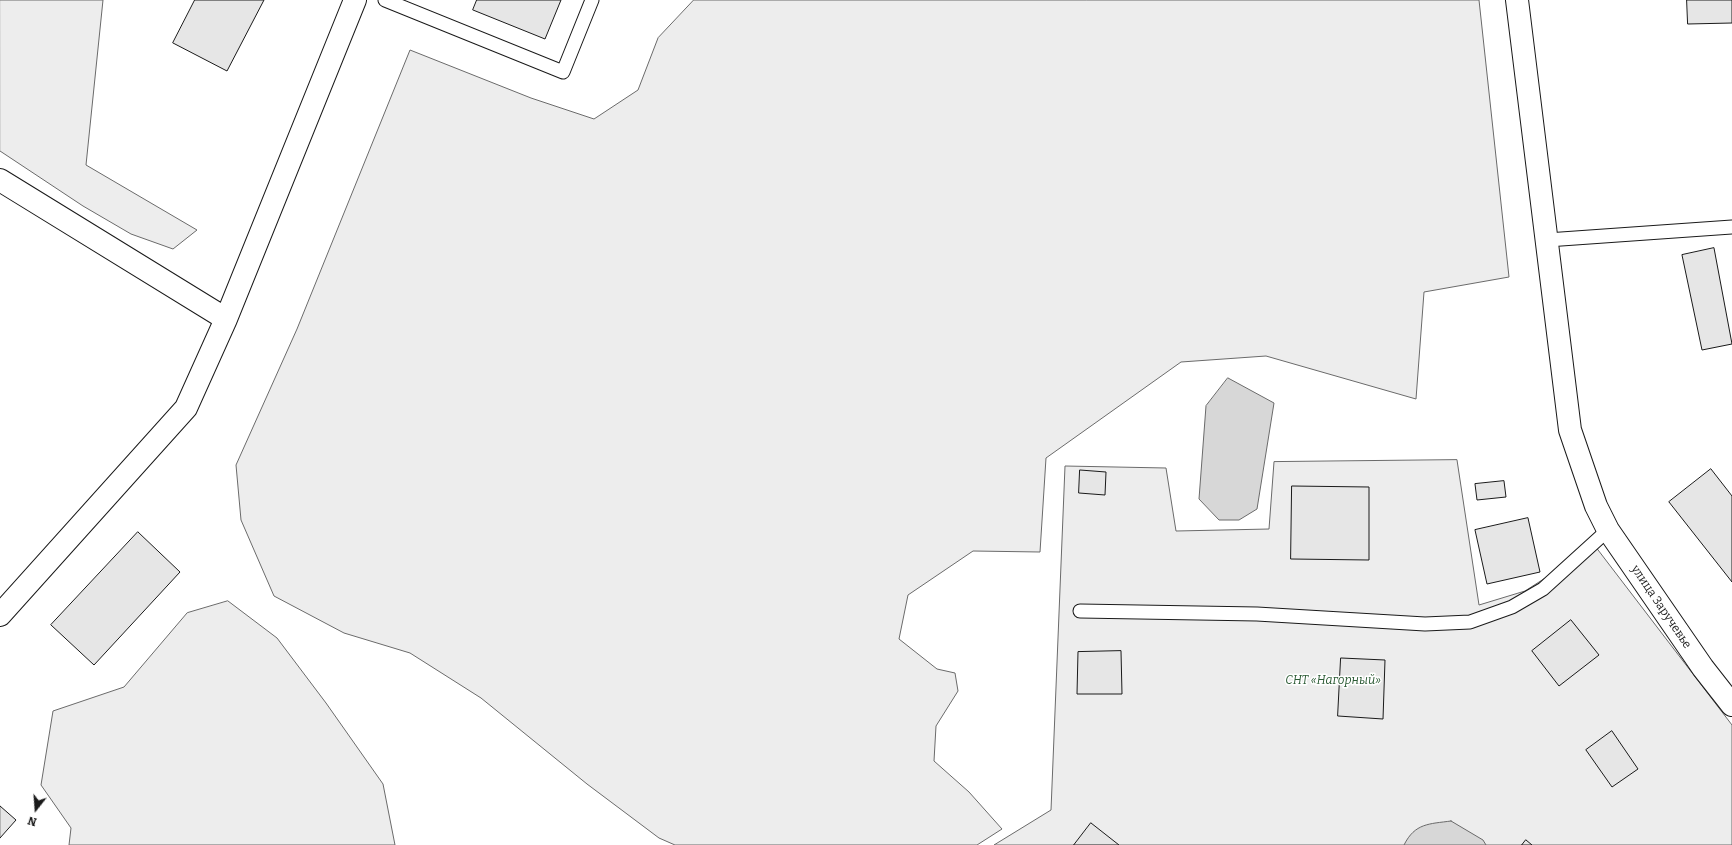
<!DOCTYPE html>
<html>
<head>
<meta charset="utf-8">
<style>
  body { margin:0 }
  #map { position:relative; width:1732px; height:845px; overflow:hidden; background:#fff; font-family:Bitter,serif }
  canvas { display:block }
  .north { position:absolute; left:16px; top:789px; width:40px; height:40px; -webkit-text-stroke:3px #fff; paint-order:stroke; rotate:197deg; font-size:11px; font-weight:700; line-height:16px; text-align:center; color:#1a1a1a }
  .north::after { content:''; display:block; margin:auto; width:14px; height:18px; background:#1a1a1a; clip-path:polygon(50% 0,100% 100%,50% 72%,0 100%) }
</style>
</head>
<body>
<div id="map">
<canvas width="1732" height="845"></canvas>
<div class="north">N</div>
</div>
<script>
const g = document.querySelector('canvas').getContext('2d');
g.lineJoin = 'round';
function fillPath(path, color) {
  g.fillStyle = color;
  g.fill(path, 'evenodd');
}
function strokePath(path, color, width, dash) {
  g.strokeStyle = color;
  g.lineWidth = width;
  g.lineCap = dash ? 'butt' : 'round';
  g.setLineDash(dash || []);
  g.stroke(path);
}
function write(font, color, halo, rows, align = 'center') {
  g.font = font + ' Bitter,serif';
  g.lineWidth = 3;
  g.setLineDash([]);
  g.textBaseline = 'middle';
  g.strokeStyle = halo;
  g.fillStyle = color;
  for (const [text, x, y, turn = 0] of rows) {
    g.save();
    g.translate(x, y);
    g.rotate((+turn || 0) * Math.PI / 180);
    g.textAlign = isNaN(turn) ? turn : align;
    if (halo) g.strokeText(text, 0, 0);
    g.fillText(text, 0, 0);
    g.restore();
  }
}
const green = new Path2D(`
  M0,0h103l-17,165 111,65 -24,19 -42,-15 -48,-28 -83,-55z
  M694,0h785l30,277 -85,15 -8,107 -150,-43 -85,6 -135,96 -6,94 -67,-1 -65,44 -9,44 38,30 18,4 3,18 -22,35 -2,35 35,31 33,37 -25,16h-302l-16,-7 -72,-54 -106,-86 -71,-45 -66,-20 -70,-37 -33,-76 -5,-55 61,-136 113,-279 121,48 63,21 44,-29 20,-52z
  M1457,460l22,145 46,-14 70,-45 137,179v120h-738l57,-35 14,-344 101,2 10,63 93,-2 5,-67z
  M228,601l49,37 49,65 57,81 12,61h-326l2,-17 -30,-43 12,-74 71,-24 63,-74z`);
fillPath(green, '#ededed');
strokePath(green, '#6a6a6a', 1);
const water = new Path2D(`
  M1228,378l46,25 -17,106 -18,11h-20l-20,-21 7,-93z
  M1451,821l32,19 3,5h-82c11,-22 25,-21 47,-24z`);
fillPath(water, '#d7d7d7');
strokePath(water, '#6a6a6a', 1);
const building = new Path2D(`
  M195,0h69l-37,71 -54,-28z
  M477,0h84l-16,39 -72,-29z
  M1687,0h45v23l-44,1z
  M1714,248l18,96 -30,6 -20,-95z
  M1711,469l21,27v86l-63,-80z
  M1080,470l26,2 -1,23 -26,-2z
  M1504,481l2,16 -29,3 -2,-16z
  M1292,486l77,1v73l-78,-1z
  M1528,518l12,54 -53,12 -12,-54z
  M138,532l42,40 -86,93 -43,-40z
  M1571,620l28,35 -40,31 -27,-35z
  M1121,651l1,43h-45l1,-42z
  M1341,658l44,2 -2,59 -45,-3z
  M1612,731l26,38 -26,18 -26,-37z
  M0,806l16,14 -16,18z
  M1091,823l28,22h-45z
  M1526,840l6,5h-10z`);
fillPath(building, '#e6e6e6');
strokePath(building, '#1a1a1a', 1);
const service = new Path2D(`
  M385,0l178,72 29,-72
  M1547,240l185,-13
  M1080,611l177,3 168,10 45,-2 42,-15 31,-18 65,-59`);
const minor = new Path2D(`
  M1517,0l53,430 26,76 12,24 95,138 29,37
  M0,180l226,139
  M0,615l186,-207 40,-89 129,-319`);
strokePath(service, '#1a1a1a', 15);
strokePath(minor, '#1a1a1a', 24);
strokePath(service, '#fff', 13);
strokePath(minor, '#fff', 22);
write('12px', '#1a1a1a', '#fff', [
  ["улица Заручевье",1661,607,56]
]);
write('italic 12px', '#2b5a34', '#fff', [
  ["СНТ «Нагорный»",1333,681]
]);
</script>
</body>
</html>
